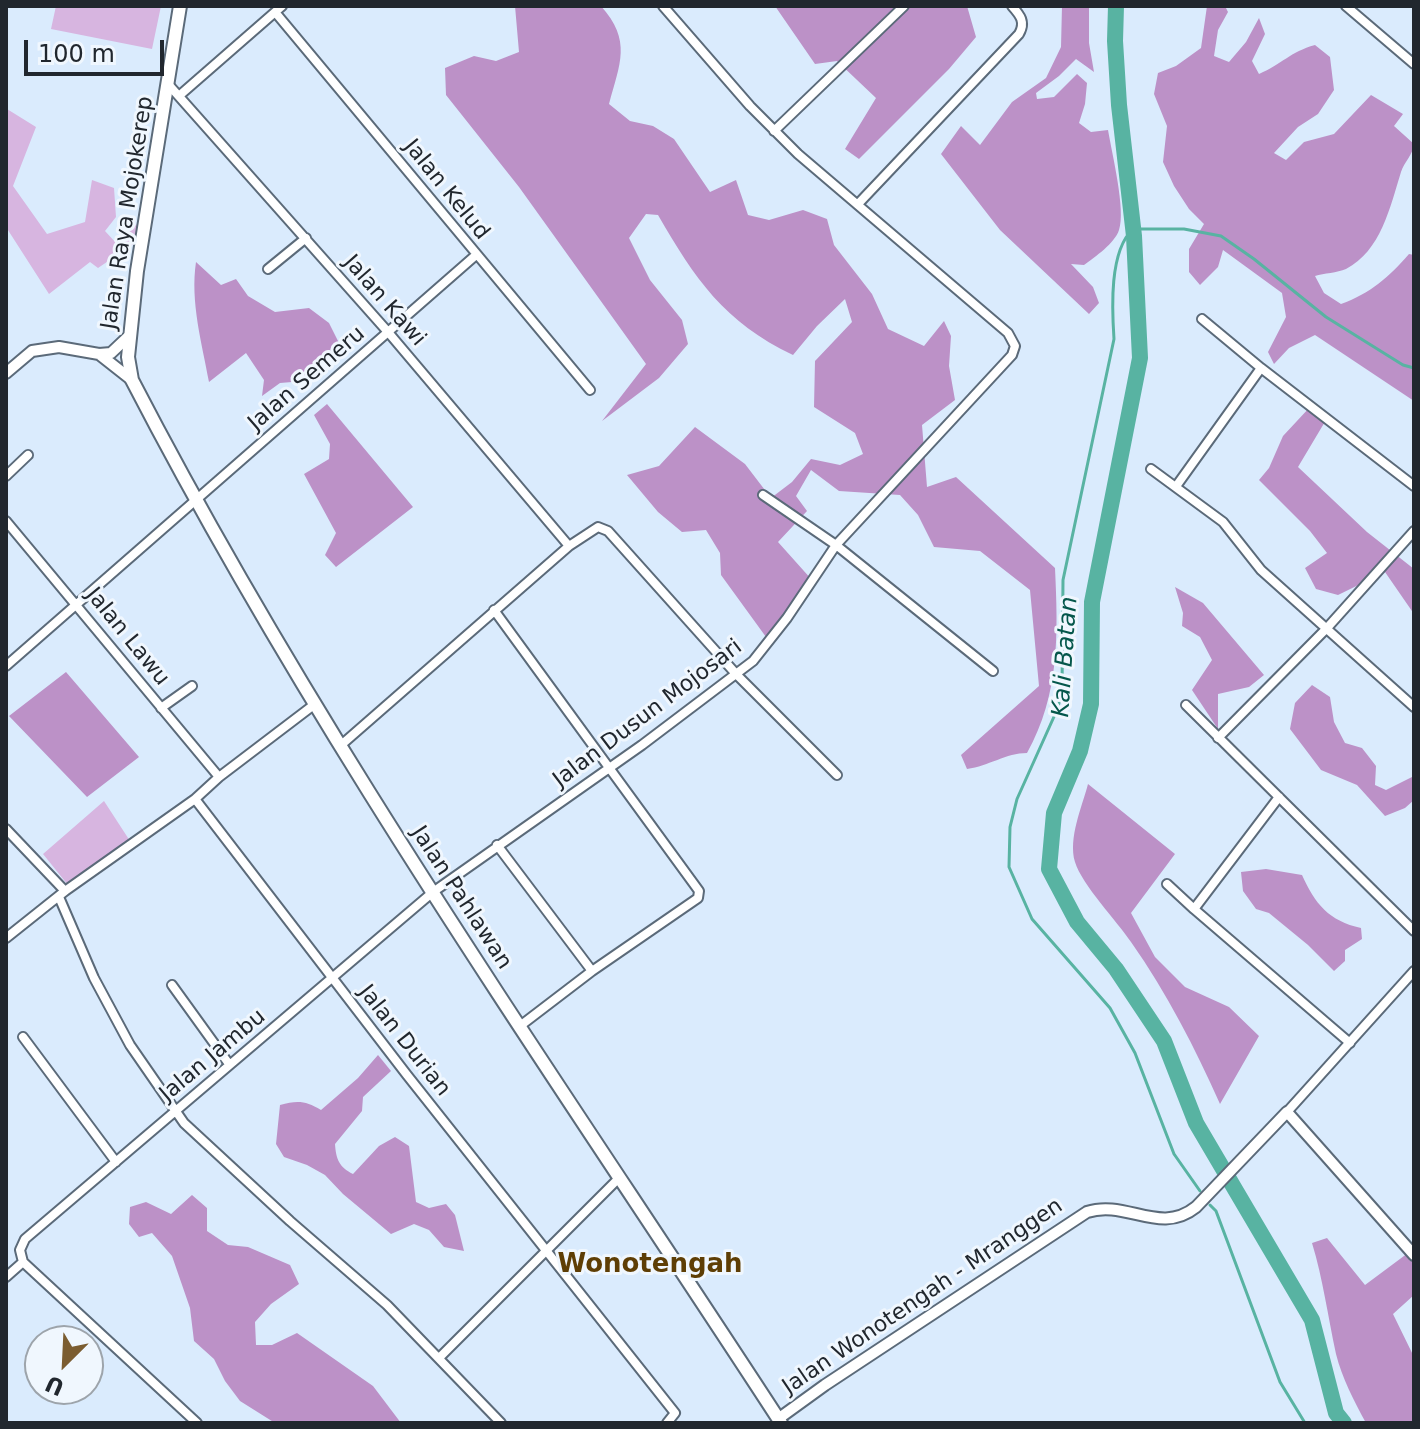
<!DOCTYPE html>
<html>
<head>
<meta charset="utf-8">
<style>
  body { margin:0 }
  #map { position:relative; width:1420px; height:1429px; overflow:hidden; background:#daebfd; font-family:"DejaVu Sans",sans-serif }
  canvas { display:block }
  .frame { position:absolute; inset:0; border:8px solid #21272e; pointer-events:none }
  .north { position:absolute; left:24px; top:1325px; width:80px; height:80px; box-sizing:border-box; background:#f0f7fe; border:2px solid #9da4ab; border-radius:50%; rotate:204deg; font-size:22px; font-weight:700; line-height:32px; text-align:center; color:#21272e }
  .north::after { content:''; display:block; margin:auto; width:28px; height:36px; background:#7b5d31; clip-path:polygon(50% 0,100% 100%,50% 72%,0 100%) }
  .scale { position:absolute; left:24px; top:40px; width:140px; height:36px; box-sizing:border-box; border:4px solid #21272e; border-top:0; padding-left:10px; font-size:24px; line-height:28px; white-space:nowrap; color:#21272e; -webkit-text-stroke:6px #f0f7fe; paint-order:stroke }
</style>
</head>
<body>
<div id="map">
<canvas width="1420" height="1429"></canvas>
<div class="frame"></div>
<div class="north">U</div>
<div class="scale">100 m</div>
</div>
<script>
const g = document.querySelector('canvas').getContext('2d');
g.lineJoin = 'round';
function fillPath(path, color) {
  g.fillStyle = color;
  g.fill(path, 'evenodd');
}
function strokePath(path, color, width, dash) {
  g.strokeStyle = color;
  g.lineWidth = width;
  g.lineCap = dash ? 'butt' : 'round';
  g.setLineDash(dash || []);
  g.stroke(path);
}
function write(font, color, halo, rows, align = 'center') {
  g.font = font + ' "DejaVu Sans",sans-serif';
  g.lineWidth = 6;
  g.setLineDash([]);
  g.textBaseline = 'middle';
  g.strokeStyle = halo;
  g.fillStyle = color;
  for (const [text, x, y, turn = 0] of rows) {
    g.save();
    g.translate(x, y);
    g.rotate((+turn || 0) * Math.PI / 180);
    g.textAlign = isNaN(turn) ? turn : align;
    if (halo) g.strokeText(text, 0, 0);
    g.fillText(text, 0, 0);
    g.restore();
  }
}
fillPath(new Path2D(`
  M56,6h105l-9,43 -101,-20z
  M7,109l29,18 -23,59 34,48 38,-12 7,-42 22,8 2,29 -11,14 12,13 21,-21 -3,20 -37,25 -8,-6 -41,32 -43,-67z
  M104,801l26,40 -62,44 -25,-31z`), '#d7b5e0');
fillPath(new Path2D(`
  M515,6h86c31,35 19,57 8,98l21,17 23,5 21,13 36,53 26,-12 12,35 21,5 34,-10 24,9 7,26 38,49 16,35 36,17 20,-25 7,15 -2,30 6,34 -33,25 5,62 29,-10 99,91c3,66 5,126 -28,185 -21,0 -38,13 -60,16l-6,-14 78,-69 -9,-96 -50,-39 -46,-4 -16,-32 -18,-20 -61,-4 -28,-21 -15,26 11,15 -29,31 34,38 -46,57 -45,-62 -1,-22 -14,-23 -24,2 -24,-20 -31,-37 32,-9 36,-39 50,37 26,34 21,-16 19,-23 29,6 23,-11 -8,-21 -41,-26 1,-46 37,-39 -7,-23 -28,27 -24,29c-69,-33 -98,-76 -135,-140l-12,-1 -17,24 21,42 32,40 6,24 -29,34 -57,43 44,-57 -127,-177 -73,-92 -1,-27 29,-12 22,5 23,-9z
  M775,6h192l9,31 -27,32 -90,90 -14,-10 31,-51 -39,-37 -22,3z
  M1062,6h27v37l5,29 -18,-13 -17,17 -23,17 1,6 17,-2 23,-23 10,9 -2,21 -6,19 12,9 17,-2c4,24 18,80 11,100 -4,13 -24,27 -35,35l-13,-1 22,23 6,16 -10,11 -89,-84 -59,-76 20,-28 19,19 32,-43 34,-24 15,-31z
  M1207,6h18l3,6 -10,18 -4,26 15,6 17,-20 13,-24 6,16 -13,27 7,13c23,-10 31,-22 56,-29l15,12 4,33 -16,24 -20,13 -24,26 12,7 18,-18 30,-8 37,-39 32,19 -9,12 20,18c-1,11 -10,18 -13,28 -11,35 -20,79 -55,97 -9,4 -22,4 -31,7l9,17 17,11c30,-11 48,-27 68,-50l5,1v146l-99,-66 -26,13 -15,16 -6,-12 18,-35 -4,-24 -59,-43 -5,17 -18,18 -11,-13v-23l15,-25 -15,-15 -15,-23 -11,-24 4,-36 -13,-32 4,-21 18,-7 25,-18z
  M196,262l25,23 15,-6 12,17 27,16 34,-4 20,15 11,22 -11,19 -25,17 -24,2 -18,13 2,-16 -18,-27 -37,29c-7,-39 -19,-80 -13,-120z
  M327,404l86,103 -77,60 -11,-12 11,-22 -32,-59 25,-15 1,-15 -16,-29z
  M1310,407l16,13 -28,47 69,65 47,37v45l-29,-42 -47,23 -22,-6 -11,-21 22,-15 -17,-22 -51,-51 10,-12 14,-32z
  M1175,587l28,16 61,72 -15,12 -31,7v35l-26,-39 20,-30 -12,-23 -18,-11 1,-13z
  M66,672l73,85 -52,40 -78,-81z
  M1312,685l18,12 4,25 11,21 17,5 14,18 -1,19 11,5 28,-14v24l-9,8 -20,8 -28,-31 -36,-15 -31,-41 5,-26z
  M1088,784l87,70 -44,59 24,44 30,30 44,20 30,29 -39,68c-25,-56 -53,-111 -89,-162 -14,-21 -49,-57 -56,-80 -7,-24 7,-55 13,-78z
  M1266,869l36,6c13,29 27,46 59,53l1,11 -17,11v11l-11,10 -26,-26 -39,-32 -13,-4 -13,-18 -2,-19z
  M378,1055l13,16 -28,26 -1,14 -27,33c1,15 4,23 18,30l26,-28 16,-9 14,9 7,56 13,6 17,-4 9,11 9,36 -20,-4 -15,-17 -15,-6 -23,10 -48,-40 -18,-19 -18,-10 -23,-8 -8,-13 4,-39c18,-5 26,-4 41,5l37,-32z
  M192,1195l15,13v23l21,14 20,2 42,18 9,19 -28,20 -16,18 1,23h16l25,-12 76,53 28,37h-126l-35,-22 -15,-20 -11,-22 -20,-18 -4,-33 -18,-52 -20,-23 -13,4 -10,-13 1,-17 16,-5 25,12z
  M1327,1238l38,47 43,-32 6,9v33l-21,19 21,43v66h-48c-12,-22 -24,-45 -30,-69 -8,-37 -13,-75 -24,-111z`), '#bc91c7');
strokePath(new Path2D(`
  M1200,1191l-26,-37 -39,-101 -25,-45 -78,-89 -23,-52 1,-40 7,-28 40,-89 5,-18 1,-112 51,-241c-2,-30 -5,-88 19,-110h51l37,7 33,23 72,58 77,48 11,3
  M1210,1205l6,6 64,171 25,41`), '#58b3a2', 3);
strokePath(new Path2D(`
  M1116,6l-1,35 4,64 15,131 6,122 -48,244 -1,102 -11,47 -26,62 -5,56 28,53 39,47 48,72 32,82 116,197 24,93 8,10`), '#58b3a2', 16);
const minor = new Path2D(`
  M1346,6l68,58
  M275,12l315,378
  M168,84l220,248 181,214
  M180,95l102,-89
  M774,131l130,-125
  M858,204l161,-170c7,-12 1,-19 -7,-28
  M268,269l38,-31
  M1202,319l59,49 153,118
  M1151,469l72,53 38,48 153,137
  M6,476l22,-21
  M1177,485l84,-117
  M763,495l73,50 157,126
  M6,521l213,256
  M494,610l205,281 -1,7 -106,73 -72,55
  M6,666l470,-411
  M315,704l-96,73 -24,22 212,276 268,338 -8,10
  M1186,705l228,226
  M161,708l31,-22
  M1218,738l109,-110 87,-97
  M340,746l229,-200 29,-19 10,4 129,144 100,100
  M1279,797l-85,112 156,134
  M6,829l59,62
  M497,845l95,126
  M1167,884l27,25
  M59,897l35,81 36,67 54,78 106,98 97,84 114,118
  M6,938l59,-47 130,-92
  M172,985l57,79
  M23,1037l93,125
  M1287,1112l127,-141
  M6,1277l17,-15
  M440,1357l179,-179
  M197,1423l-174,-161 -3,-12 5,-11 408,-347 209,-147 111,-84 34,-43 49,-73 176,-190 3,-9 -7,-13 -210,-179 -48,-48 -87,-100`);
const tertiary = new Path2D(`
  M99,354l12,-1 18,-17
  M6,373l26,-22 27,-4 40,7 33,26
  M778,1419l47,-34 262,-173c39,-13 73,24 109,-5l91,-95 127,143`);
const secondary = new Path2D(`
  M180,6l-43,265 -9,86 4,23c188,364 426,700 649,1043`);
strokePath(minor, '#5b6a79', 12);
strokePath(tertiary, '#5b6a79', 14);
strokePath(secondary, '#5b6a79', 16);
strokePath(minor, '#fff', 8);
strokePath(tertiary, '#fff', 10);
strokePath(secondary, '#fff', 12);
write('22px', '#21272e', '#f0f7fe', [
  ["Jalan Kelud",446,190,51],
  ["Jalan Raya Mojokerep",128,213,-81],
  ["Jalan Kawi",384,301,49],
  ["Jalan Semeru",307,379,-41],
  ["Jalan Lawu",127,637,51],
  ["Jalan Dusun Mojosari",648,714,-37],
  ["Jalan Pahlawan",461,898,57],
  ["Jalan Durian",404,1041,52],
  ["Jalan Jambu",213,1056,-40],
  ["Jalan Wonotengah - Mranggen",923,1297,-34]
]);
write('italic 24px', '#05574b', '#f0f7fe', [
  ["Kali Batan",1066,657,-86]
]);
write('bold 26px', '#5e3e05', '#f0f7fe', [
  ["Wonotengah",650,1265]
]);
</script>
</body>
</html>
